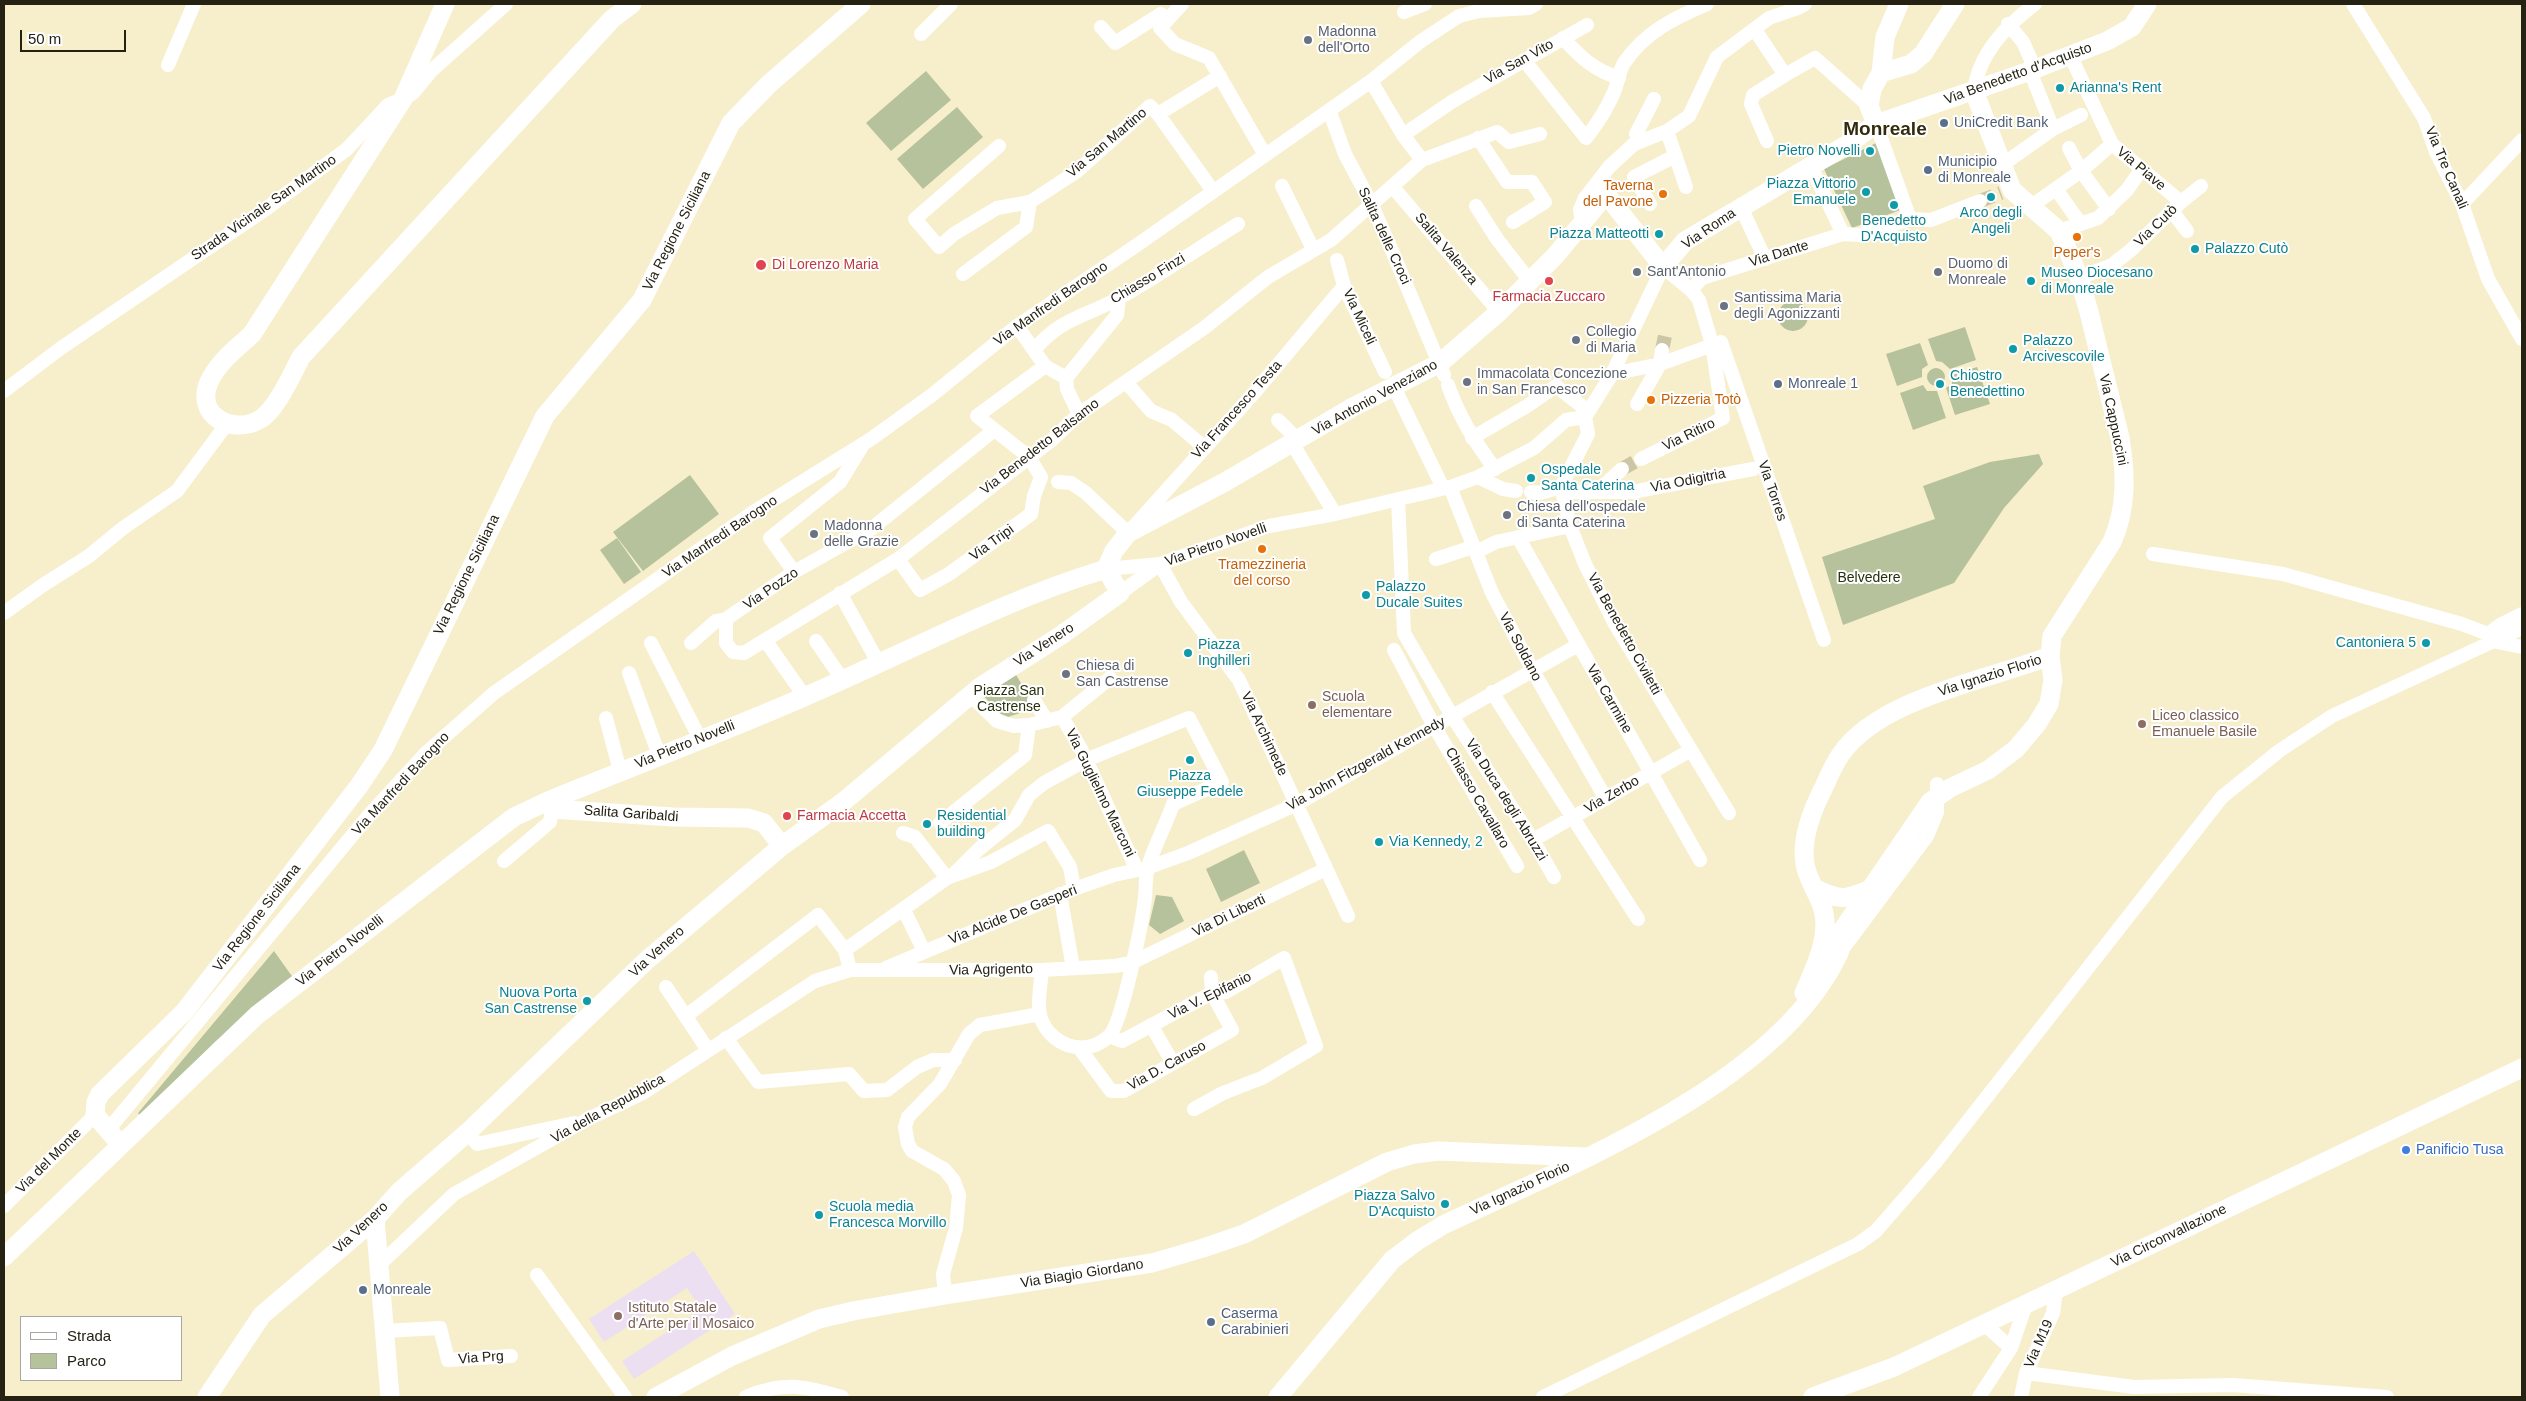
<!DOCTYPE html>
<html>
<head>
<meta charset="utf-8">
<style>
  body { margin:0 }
  #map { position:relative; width:2526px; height:1401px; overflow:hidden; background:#f7efcb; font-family:Arial,sans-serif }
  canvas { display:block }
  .frame { position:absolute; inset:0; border:5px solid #252214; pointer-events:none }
  .legend { position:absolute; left:20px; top:1316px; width:162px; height:65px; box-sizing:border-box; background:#fff; border:1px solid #a8a7a1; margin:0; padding:6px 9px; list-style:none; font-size:15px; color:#252214 }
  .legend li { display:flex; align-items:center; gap:10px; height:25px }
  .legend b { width:25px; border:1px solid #a8a7a1 }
  .scale { position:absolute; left:20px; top:30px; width:106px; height:22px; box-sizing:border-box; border:2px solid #252214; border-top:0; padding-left:6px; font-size:15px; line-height:18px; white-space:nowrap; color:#252214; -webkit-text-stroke:4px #fff; paint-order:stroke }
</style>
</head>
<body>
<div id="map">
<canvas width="2526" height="1401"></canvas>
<div class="frame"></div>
<ul class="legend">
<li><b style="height:6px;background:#fff"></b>Strada</li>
<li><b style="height:14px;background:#b5c29c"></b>Parco</li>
</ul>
<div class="scale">50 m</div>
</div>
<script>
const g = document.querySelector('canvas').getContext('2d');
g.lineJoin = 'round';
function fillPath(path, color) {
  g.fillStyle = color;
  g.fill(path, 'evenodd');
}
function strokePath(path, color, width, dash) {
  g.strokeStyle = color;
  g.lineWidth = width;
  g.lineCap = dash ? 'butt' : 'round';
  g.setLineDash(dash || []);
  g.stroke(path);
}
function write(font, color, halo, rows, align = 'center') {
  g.font = font + ' Arial,sans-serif';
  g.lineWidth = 4;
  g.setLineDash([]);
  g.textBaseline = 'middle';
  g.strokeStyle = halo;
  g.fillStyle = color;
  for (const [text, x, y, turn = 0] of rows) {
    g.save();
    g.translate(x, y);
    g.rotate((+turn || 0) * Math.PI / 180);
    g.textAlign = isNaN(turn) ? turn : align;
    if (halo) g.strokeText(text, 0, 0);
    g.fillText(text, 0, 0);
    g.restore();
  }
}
fillPath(new Path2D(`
  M694,1251l41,63 -101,65 -12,-18 79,-51 -14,-22 -83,54 -15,-23z`), '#eddff2');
fillPath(new Path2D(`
  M926,71l25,29 -60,51 -25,-28z
  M957,107l26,30 -60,52 -26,-30z
  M1878,142l25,67 -51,19 -28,-59z
  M1778 316a15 15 0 1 1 30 0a15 15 0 1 1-30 0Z
  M1965,327l11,33 -26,9 -8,-7 -6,-1 -8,-22z
  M1920,343l8,22 -6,4v8l-25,9 -11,-32z
  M1977,367l13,37 -35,11 -9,-27 6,-4v-9z
  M1927 377a9 9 0 1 1 18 0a9 9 0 1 1-18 0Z
  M1923,385l4,6h10l9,27 -33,12 -13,-37z
  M2039,454l4,10 -39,44 -50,75 -111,42 -21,-68 113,-38 -12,-33 67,-24z
  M690,475l29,39 -76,57 -30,-39z
  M617,538l24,34 -17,12 -24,-34z
  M1015,673l13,22v11l-8,7 -12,4 -11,-5 -13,-16z
  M1244,850l16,33 -39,19 -15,-33z
  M1156,895l16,2 12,24 -24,13 -11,-9z
  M274,951l20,28 -78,62 -75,76 -3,-4z`), '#b5c29c');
strokePath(new Path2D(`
  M1980,201l21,-8
  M1662,350l3,-14
  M1622,469l14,-8`), '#cdc6a6', 14, [14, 7]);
strokePath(new Path2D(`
  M1182,4l-22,24 15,16 34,14 56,97
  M2353,4l71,114 12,34 26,52 26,75 34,60
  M1404,12l21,-8
  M2008,24l15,18 12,27
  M1101,27l14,16 46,-29 -1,14
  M1755,30l30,45 30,-17 54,48
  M921,34l30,-30
  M1563,38c17,19 31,32 56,40
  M2070,55l42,89 69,58 20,-16
  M1524,60l62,78c11,-14 21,-29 28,-46 4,-9 5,-21 10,-29 21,-31 50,-45 83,-59
  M168,65l26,-61
  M2030,71l23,58
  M1371,81l32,54 19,25
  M1974,91c5,-38 32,-65 61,-87
  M1329,110l16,44 26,49 19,43 54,129
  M1158,114l55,77
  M1876,124l34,95
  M1667,131l19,56
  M1403,135l50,-34 134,-76
  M1478,138l29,44h25l13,20 -32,20
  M1767,141l-16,-37 2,-9 32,-20
  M1640,142l-4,-8 18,-35
  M999,146l-84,73 24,28 15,-13 43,-26 33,-6 46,-30 74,-66 8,8 62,-38
  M2069,148l12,23 28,38
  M2002,165l51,-36 28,-14
  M1811,167l32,67
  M1282,186l31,63
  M1392,186l107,126
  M2056,189l24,34
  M1650,204l-16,-27 41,-21
  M2462,204l60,-64
  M1476,206l21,33 32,41
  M1741,207l24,52
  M2030,207l51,-36 31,-27
  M2172,211l15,20
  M1582,223l-2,-13 5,-12 24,-31 25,-23 33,-13 22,-15 28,-59 52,-39 29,-10 7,-4
  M2059,231l39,-13 29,-28 14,-20
  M1337,260l7,26 41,86
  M963,274l63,-47 4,-25
  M2079,278l33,-13 19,-15 50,-48
  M1691,290l11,-12 141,-44 17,1 50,-16 21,1 49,-19
  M1017,326l28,40 21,12 1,11 12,25
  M1034,350c29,-34 52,-33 87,-53 40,-23 78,-49 117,-73
  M1612,374l48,-10 61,-22 103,298
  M1066,378l51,-63 2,-17
  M1126,382l25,29 21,9 32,27
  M1448,385c11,32 27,57 47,84
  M1394,387l49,101
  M4,391l57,-43 202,-137 84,-62 41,-44 15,-6 10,-6 18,-22 75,-67
  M1637,404l23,-40 2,-14
  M1585,417l3,17 -27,53 9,39 15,38 30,60 114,189
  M1585,417l27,-43 51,-107 28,23 8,10 13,44 11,74 -82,41
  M1278,420l20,20
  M1472,438l55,-32 29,-20 32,25
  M1292,443l43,71
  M1478,477l25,12 13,2
  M1058,482l13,1 15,10 42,40 126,-140 90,-107
  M1450,487l42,106 41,78 73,128
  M1531,492l9,1 21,-6
  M1562,492h70l121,-23
  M1597,492l25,-23
  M1398,499l6,134 48,83 81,124 21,37
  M1518,537l182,323
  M1476,552l20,-10 74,-16
  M2153,554l130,20 179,50 26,10
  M898,559l22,31 29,-16 82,-60 3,-18 7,-19 -12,-20 -52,-41 68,-50
  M1436,559l37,-12
  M1160,564l21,38 58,78 109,236
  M1106,569l54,-5 109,-38 66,-12 115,-27 28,-10 56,-29 32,-28 19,-3
  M794,572l-24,-34 70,-56 22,-36
  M840,593l38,69
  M1120,593l39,-28
  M4,613l39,-28 46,-29 34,-28 54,-37 49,-66
  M726,619v24l7,9 11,1 154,-94 155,-120 26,-25 125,-86 64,-51 63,-37 91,-80 75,-28 12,10 31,-8
  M2488,634l12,-9 22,-11
  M765,640l40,57
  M816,641l26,38
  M2492,641l30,6
  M651,643l49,96
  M691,643l25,-22 10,-2 68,-47 77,-43 122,-98
  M1394,650l40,76 83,140
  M629,673l30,82
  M1492,692l146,227
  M970,695l27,26 17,5 15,-1 33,-8 48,-39
  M1034,700l13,21
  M1062,717l19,32 56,121
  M606,718l14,53
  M940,823l85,-68 4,-30
  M903,833l12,4 32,41
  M1533,840l158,-90
  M504,861l46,-39 2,-13
  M954,874l25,-25 36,-29 14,-25 15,-12 42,-23 103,-42 33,64 -49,22c-7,21 -19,42 -25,63 -3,9 -2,21 -3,30 -2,22 -23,127 -36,139 -24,23 -61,9 -69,-21 -3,-13 1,-32 2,-45
  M1060,894l13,74
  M904,910l20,41
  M845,950l102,-72 44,-16 57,-31 22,36 4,22
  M1841,951l86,-115 10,-24v-28
  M886,968l188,-79 40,-14 33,-7 41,-15 109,-49 281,-159
  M666,987l42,63
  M686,1016l132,-101 27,35 5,20
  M1151,1025l22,38
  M1109,1036l13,5 90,-48 14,-1 58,-34 32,88 -54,32 -39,15 -29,16
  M726,1038l32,44 91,-8 15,17 23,-1 30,-23 16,-7h22
  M1080,1049l31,42h13l108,-61 -20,-37 -1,-16
  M108,1130l262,-316 56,-61 68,-60 258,-180 119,-74 61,-44 85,-69 120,-81 234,-164 50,-40 38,-25 20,-5 50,-3 7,-4
  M468,1132l9,12 97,-21
  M4,1206l91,-91
  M378,1266l76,-72 134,-75 55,-26 172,-112 35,-11h192l73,-4 16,-3 195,-94
  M537,1275l88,122
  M945,1295l-2,-21 13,-46 3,-33 -5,-14 -10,-12 -32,-18 -4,-7 -3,-17 3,-10 32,-33 29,-50 11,-9 60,-11
  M1984,1324l27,24
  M384,1331l56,-3 8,32 63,-4
  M2026,1373l108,14 99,-2 154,12
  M746,1397c36,-16 60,-11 96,0
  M1543,1397l315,-153 18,-13 59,-68 287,-366 57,-46 53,-35 190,-88
  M1979,1397l32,-49 15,-44
  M2021,1397l5,-24 27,-60 3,-22`), '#fff', 14);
strokePath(new Path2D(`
  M445,4l-42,95 -151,235c-16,15 -34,28 -43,48 -14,33 22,53 50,38 17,-9 33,-46 42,-63l311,-338 20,-15
  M1881,73l30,-9 12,-10 32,-50
  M1876,124l-7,-18 3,-17 9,-16 4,-36 14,-33
  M1106,569l8,-18 14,-18 97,-51 128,-75 87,-44 59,-51 57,-57 50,-61 57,73 22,-26 163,-97 28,-20 154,-53 77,-30 25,-14 15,-23
  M548,801l4,8 121,8 75,1 16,5 18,23
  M1814,888c27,13 30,12 57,1
  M1804,993c11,-26 28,-59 18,-87 -5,-14 -15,-28 -17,-42 -4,-24 6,-51 17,-73 6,-12 11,-26 19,-37 39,-56 147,-74 209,-98
  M121,1145l-26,-30 1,-13 4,-8 84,-82 175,-226 24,-36 162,-334 97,-116 89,-177 38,-39 92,-80
  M375,1219l15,178
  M4,1257l253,-242 257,-198 34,-16c85,-35 171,-67 256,-104 101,-43 196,-96 302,-128
  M207,1397l55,-82 113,-96 24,-27 69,-60 179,-172 135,-114 61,-44 137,-115 80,-51 60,-43 -14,-24
  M656,1397l76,-41 87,-37 34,-8 92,-16 207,-32 51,-15 41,-14 143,-72 27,-8 24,-3 147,6
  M1278,1397l114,-137 25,-19 26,-16c125,-59 333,-140 395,-270 4,-7 4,-18 5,-26l87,-127 20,-14 38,-18 28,-21 21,-25 12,-20 4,-24 -3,-24 2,-20 60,-94c15,-34 14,-68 8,-104l-31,-126 -10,-34 -11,-27 -9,-20 -47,-41 -38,-99
  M1813,1397l81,-30 628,-299`), '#fff', 19);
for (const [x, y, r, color] of [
  [1308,40,5,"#6b7280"],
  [2060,88,5,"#0f9aa8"],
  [1944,123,5,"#5c6f8a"],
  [1870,151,5,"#0f9aa8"],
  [1928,170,5,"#5c6f8a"],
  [1866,192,5,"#0f9aa8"],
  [1663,194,5,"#e8710a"],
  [1991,197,5,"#0f9aa8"],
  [1894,205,5,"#0f9aa8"],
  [1659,234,5,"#0f9aa8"],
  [2077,237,5,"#e8710a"],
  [2195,249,5,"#0f9aa8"],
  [761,265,6,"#e0444e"],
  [1637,272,5,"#6b7280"],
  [1938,272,5,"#6b7280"],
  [1549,281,5,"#e0444e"],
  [2031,281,5,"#0f9aa8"],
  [1724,306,5,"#6b7280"],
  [1576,340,5,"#6b7280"],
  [2013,349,5,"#0f9aa8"],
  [1467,382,5,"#6b7280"],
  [1778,384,5,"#5c6f8a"],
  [1940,384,5,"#0f9aa8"],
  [1651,400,5,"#e8710a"],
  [1531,478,5,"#0f9aa8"],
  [1507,515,5,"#6b7280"],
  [814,534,5,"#6b7280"],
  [1262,549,5,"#e8710a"],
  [1366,595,5,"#0f9aa8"],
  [2426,643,5,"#0f9aa8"],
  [1188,653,5,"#0f9aa8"],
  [1066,674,5,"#6b7280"],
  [1312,705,5,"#8d6e63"],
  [2142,724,5,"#8d6e63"],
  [1190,760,5,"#0f9aa8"],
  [787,816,5,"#e0444e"],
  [927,824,5,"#0f9aa8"],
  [1379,842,5,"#0f9aa8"],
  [587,1001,5,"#0f9aa8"],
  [2406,1150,5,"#3f7fe0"],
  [1445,1204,5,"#0f9aa8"],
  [819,1215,5,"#0f9aa8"],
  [363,1290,5,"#5c6f8a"],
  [618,1316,5,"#8d6e63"],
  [1211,1322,5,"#5c6f8a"]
]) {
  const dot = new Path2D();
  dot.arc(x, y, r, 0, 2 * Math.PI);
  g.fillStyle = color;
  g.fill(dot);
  strokePath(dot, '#fff', 2);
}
write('14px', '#5b616d', '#fff', [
  ["Madonna",1318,32],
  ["dell'Orto",1318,48],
  ["Duomo di",1948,264],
  ["Monreale",1948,280],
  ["Sant'Antonio",1647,272],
  ["Santissima Maria",1734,298],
  ["degli Agonizzanti",1734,314],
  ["Collegio",1586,332],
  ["di Maria",1586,348],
  ["Immacolata Concezione",1477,374],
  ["in San Francesco",1477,390],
  ["Chiesa dell'ospedale",1517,507],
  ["di Santa Caterina",1517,523],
  ["Madonna",824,526],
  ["delle Grazie",824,542],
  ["Chiesa di",1076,666],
  ["San Castrense",1076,682]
], 'left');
write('14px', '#252214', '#fff', [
  ["Via San Vito",1519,62,-29],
  ["Via Benedetto d'Acquisto",2018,74,-20],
  ["Via San Martino",1107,143,-40],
  ["Via Tre Canali",2446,168,67],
  ["Via Piave",2141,169,40],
  ["Strada Vicinale San Martino",264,208,-35],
  ["Via Cutò",2156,226,-44],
  ["Via Roma",1709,229,-34],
  ["Via Regione Siciliana",677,231,-63],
  ["Salita delle Croci",1384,236,65],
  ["Salita Valenza",1446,249,50],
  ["Via Dante",1779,254,-17],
  ["Chiasso Finzi",1148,279,-31],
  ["Via Manfredi Barogno",1051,304,-35],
  ["Via Miceli",1359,317,65],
  ["Via Antonio Veneziano",1375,398,-29],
  ["Via Francesco Testa",1237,410,-48],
  ["Via Cappuccini",2113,420,78],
  ["Via Ritiro",1689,435,-26],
  ["Via Benedetto Balsamo",1040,447,-38],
  ["Via Odigitria",1688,481,-11],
  ["Via Torres",1772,491,71],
  ["Via Manfredi Barogno",720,537,-34],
  ["Via Tripi",992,543,-36],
  ["Via Pietro Novelli",1216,545,-19],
  ["Via Regione Siciliana",467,575,-64],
  ["Via Pozzo",771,589,-34],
  ["Via Benedetto Civiletti",1624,634,61],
  ["Via Venero",1044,645,-33],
  ["Via Soldano",1520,647,62],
  ["Via Ignazio Florio",1990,676,-18],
  ["Via Carmine",1609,699,60],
  ["Via Archimede",1264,734,65],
  ["Via Pietro Novelli",685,745,-22],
  ["Via John Fitzgerald Kennedy",1366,764,-29],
  ["Via Manfredi Barogno",401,784,-47],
  ["Via Guglielmo Marconi",1100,793,64],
  ["Via Zerbo",1612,795,-30],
  ["Chiasso Cavallaro",1477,798,60],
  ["Via Duca degli Abruzzi",1506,800,58],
  ["Salita Garibaldi",631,814,4],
  ["Via Alcide De Gasperi",1013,915,-22],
  ["Via Di Liberti",1229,916,-26],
  ["Via Regione Siciliana",257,918,-52],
  ["Via Pietro Novelli",340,951,-38],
  ["Via Venero",657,952,-42],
  ["Via Agrigento",991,970,-1],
  ["Via V. Epifanio",1210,996,-26],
  ["Via D. Caruso",1167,1066,-29],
  ["Via della Repubblica",608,1109,-29],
  ["Via del Monte",49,1161,-45],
  ["Via Ignazio Florio",1520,1189,-25],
  ["Via Venero",361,1228,-43],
  ["Via Circonvallazione",2169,1236,-26],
  ["Via Biagio Giordano",1082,1274,-9],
  ["Via M19",2039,1344,-66],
  ["Via Prg",481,1358,-4]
]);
write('14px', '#0d838f', '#fff', [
  ["Arianna's Rent",2070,88],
  ["Pietro Novelli",1860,151,"right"],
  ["Piazza Vittorio",1856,184,"right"],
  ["Emanuele",1856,200,"right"],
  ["Arco degli",1991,213,"center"],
  ["Angeli",1991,229,"center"],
  ["Benedetto",1894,221,"center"],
  ["D'Acquisto",1894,237,"center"],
  ["Piazza Matteotti",1649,234,"right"],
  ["Palazzo Cutò",2205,249],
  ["Museo Diocesano",2041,273],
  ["di Monreale",2041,289],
  ["Palazzo",2023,341],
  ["Arcivescovile",2023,357],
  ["Chiostro",1950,376],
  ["Benedettino",1950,392],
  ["Ospedale",1541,470],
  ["Santa Caterina",1541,486],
  ["Palazzo",1376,587],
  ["Ducale Suites",1376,603],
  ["Cantoniera 5",2416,643,"right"],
  ["Piazza",1198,645],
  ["Inghilleri",1198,661],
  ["Piazza",1190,776,"center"],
  ["Giuseppe Fedele",1190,792,"center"],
  ["Residential",937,816],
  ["building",937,832],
  ["Via Kennedy, 2",1389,842],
  ["Nuova Porta",577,993,"right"],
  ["San Castrense",577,1009,"right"],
  ["Piazza Salvo",1435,1196,"right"],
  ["D'Acquisto",1435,1212,"right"],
  ["Scuola media",829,1207],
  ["Francesca Morvillo",829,1223]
], 'left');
write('14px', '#4e5e75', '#fff', [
  ["UniCredit Bank",1954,123],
  ["Municipio",1938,162],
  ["di Monreale",1938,178],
  ["Monreale 1",1788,384],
  ["Monreale",373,1290],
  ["Caserma",1221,1314],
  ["Carabinieri",1221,1330]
], 'left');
write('14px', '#c56008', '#fff', [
  ["Taverna",1653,186,"right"],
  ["del Pavone",1653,202,"right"],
  ["Peper's",2077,253],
  ["Pizzeria Totò",1661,400,"left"],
  ["Tramezzineria",1262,565],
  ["del corso",1262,581]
]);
write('14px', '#be3a42', '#fff', [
  ["Di Lorenzo Maria",772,265],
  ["Farmacia Zuccaro",1549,297,"center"],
  ["Farmacia Accetta",797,816]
], 'left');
write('14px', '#27310d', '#fff', [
  ["Belvedere",1869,578],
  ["Piazza San",1009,691],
  ["Castrense",1009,707]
]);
write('14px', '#785e54', '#fff', [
  ["Scuola",1322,697],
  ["elementare",1322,713],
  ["Liceo classico",2152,716],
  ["Emanuele Basile",2152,732],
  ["Istituto Statale",628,1308],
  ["d'Arte per il Mosaico",628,1324]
], 'left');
write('14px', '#366cbe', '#fff', [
  ["Panificio Tusa",2416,1150]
], 'left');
write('bold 19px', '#322b0c', '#fff', [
  ["Monreale",1885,130]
]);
</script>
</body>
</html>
